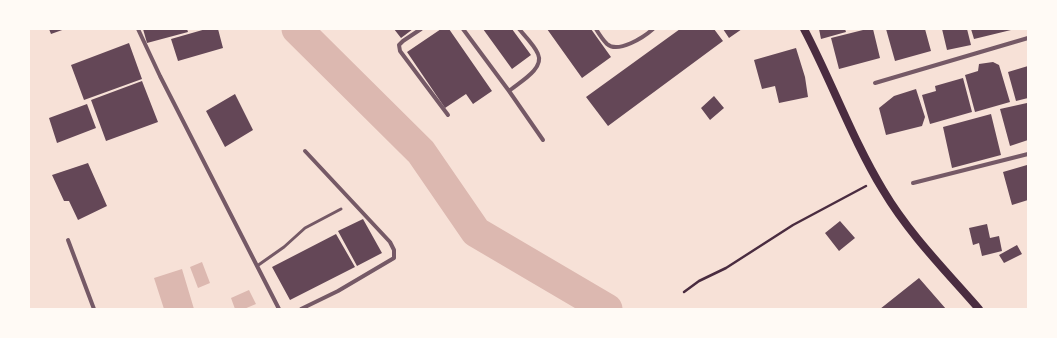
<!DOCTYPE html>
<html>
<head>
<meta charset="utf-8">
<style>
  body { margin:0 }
  #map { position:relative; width:1057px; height:338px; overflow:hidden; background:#f7e1d7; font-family:Manrope,sans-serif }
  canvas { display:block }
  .frame { position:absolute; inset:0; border:30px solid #fffaf5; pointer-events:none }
</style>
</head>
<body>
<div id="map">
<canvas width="1057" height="338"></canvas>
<div class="frame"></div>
</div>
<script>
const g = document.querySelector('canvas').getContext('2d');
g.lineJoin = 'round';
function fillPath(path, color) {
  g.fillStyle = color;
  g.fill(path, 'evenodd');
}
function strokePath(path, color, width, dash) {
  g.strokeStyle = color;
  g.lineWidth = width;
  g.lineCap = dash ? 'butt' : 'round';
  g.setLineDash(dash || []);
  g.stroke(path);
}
fillPath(new Path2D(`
  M202,262l8,21 -12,5 -8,-21z
  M182,269l12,40h-30l-10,-31z
  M249,290l7,14 -12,5h-9l-4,-11z`), '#dcb8b0');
strokePath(new Path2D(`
  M297,29l124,123 55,80 131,77`), '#dcb8b0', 31);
fillPath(new Path2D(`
  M49,29h16l-14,5z
  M143,29h44l1,3 -41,11z
  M206,29h12l5,19 -45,13 -7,-22z
  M394,29h19l-12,9z
  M441,29h8l43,62 -19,13 -7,-10 -21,14 -38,-56z
  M483,29h29l19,26 -19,14z
  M547,29h44l20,28 -29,21z
  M680,29h34l9,12 -115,85 -22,-29z
  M723,29h19l-13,9z
  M819,29h26l1,3 -25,7z
  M867,29h6l7,29 -41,11 -8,-31z
  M886,29h39l6,22 -36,10z
  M942,29h25l4,16 -24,5z
  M971,29h40v1l-37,9z
  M129,43l13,36 -58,21 -13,-35z
  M796,48l9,29 3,20 -29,6 -4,-17 -13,3 -8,-29z
  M993,62l6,3 11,37 -35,10 -10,-37 13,-4 1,-7z
  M1028,66v32l-12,3 -8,-29z
  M963,78l9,34 -42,12 -8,-29 14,-4 -1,-5z
  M142,81l16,41 -52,19 -15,-41z
  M916,89l9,28 -3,9 -36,9 -7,-27 15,-12z
  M235,94l18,36 -28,17 -19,-36z
  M714,96l10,12 -14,12 -9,-12z
  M1027,103l1,5v32l-18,6 -10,-37z
  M87,104l9,24 -39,15 -8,-25z
  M991,114l10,41 -49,13 -9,-41z
  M88,163l19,43 -29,14 -9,-19h-5l-12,-26z
  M1027,165l1,35 -16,5 -9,-33z
  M363,219l19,34 -25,13 -19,-35z
  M840,221l15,17 -16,13 -14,-18z
  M987,224l3,14 9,-2 3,15 -20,5 -3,-13 -6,2 -4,-17z
  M336,234l19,33 -65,33 -18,-33z
  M1017,245l5,9 -18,9 -5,-8z
  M919,278l27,31h-66z`), '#644757');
strokePath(new Path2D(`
  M684,292l15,-11 27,-13 67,-43 73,-39`), '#4a2c40', 2.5);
strokePath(new Path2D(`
  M257,266l27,-19 21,-19 36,-19`), '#755966', 3);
strokePath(new Path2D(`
  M138,29l22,47 119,233
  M421,29l-18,12 -4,4 1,6 48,64
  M463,29l46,62 34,49
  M596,29c3,5 7,11 11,15 11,10 37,-7 46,-15
  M875,83l153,-45
  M509,91c9,-8 36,-22 29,-37 -3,-8 -13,-18 -19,-25
  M913,183l115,-29
  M68,240l26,69
  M301,309l37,-18 56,-33v-8l-4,-8 -85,-91`), '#755966', 4);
strokePath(new Path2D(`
  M804,29c28,53 48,110 79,161 26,44 63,81 96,119`), '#4a2c40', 8);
</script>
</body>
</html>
